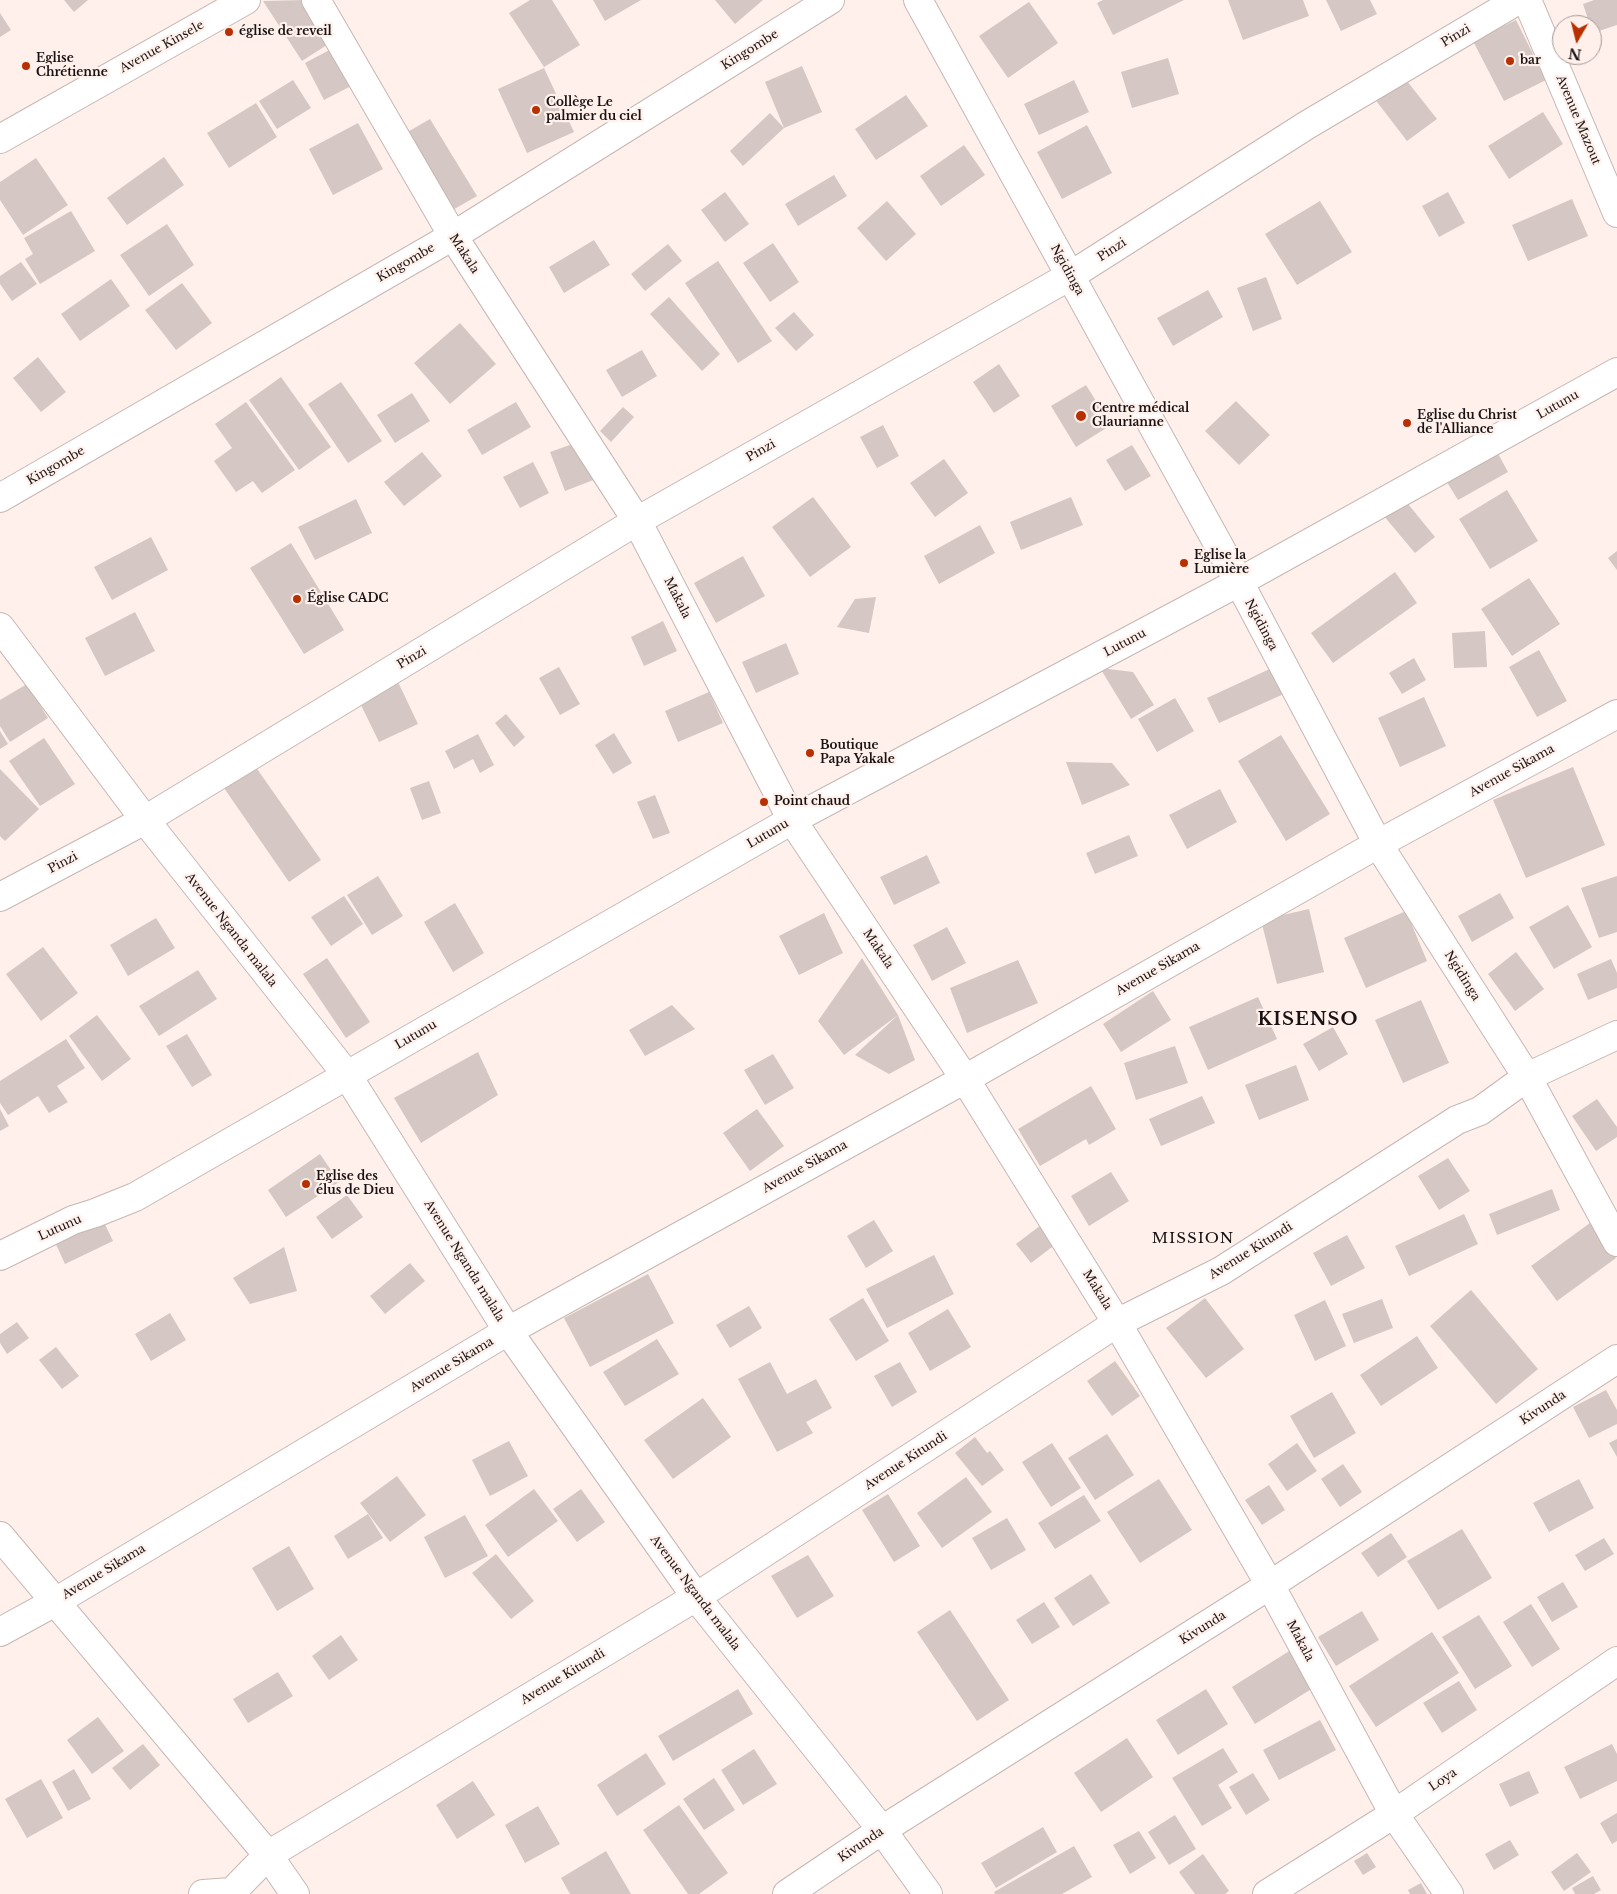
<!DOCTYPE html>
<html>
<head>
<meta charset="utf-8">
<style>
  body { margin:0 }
  #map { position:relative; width:1617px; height:1894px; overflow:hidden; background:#fff0ec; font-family:"Libre Baskerville",serif }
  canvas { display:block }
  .north { position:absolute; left:1552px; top:15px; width:50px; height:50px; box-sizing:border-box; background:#fff0ec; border:1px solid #a39895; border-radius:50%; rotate:188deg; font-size:14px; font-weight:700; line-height:20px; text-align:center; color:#181312 }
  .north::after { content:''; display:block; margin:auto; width:18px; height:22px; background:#b93000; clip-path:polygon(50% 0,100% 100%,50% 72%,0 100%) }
</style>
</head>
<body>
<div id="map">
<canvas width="1617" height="1894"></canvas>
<div class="north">N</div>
</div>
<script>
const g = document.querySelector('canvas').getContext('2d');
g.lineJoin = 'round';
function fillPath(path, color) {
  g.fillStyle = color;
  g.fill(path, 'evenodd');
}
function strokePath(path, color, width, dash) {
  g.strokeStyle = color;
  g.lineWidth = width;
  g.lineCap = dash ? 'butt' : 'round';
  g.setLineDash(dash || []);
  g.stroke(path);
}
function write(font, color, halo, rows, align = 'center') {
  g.font = font + ' "Libre Baskerville",serif';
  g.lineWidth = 4.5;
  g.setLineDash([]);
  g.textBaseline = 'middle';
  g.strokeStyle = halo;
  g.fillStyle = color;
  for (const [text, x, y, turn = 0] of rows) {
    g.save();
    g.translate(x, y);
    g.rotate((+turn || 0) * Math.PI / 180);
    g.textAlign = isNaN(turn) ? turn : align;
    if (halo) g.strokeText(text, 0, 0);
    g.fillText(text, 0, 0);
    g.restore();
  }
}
fillPath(new Path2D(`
  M64,0h24l-14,12z
  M306,0l27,41 -31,20 -39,-60z
  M530,0h22l28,45 -36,22 -35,-54z
  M593,0h48l-36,21z
  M715,0h48l-28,24z
  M1103,0h81l-71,35 -16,-32z
  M1228,0h75l6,16 -66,24z
  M1326,0h44l7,14 -36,17z
  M1594,0h23v25l-24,8 -1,-8h-2l-7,-21z
  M1029,2l29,41 -50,35 -29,-42z
  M0,13l11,17 -11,7z
  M1516,20l30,60 -42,21 -31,-60z
  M335,47l20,37 -31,16 -19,-37z
  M1168,58l11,36 -47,14 -11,-36z
  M802,66l20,46 -38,16 -19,-46z
  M544,68l30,64 -47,21 -29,-64z
  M1403,76l34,43 -30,22 -33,-43z
  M293,80l18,28 -34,21 -18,-28z
  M1074,80l15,32 -50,23 -15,-31z
  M906,95l22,31 -52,34 -21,-31z
  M256,103l21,34 -48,31 -22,-35z
  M1543,112l20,32 -54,35 -21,-33z
  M770,113l14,15 -41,38 -13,-15z
  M430,119l47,77 -26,15 -47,-77z
  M358,123l25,46 -50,26 -24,-46z
  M1087,125l25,48 -50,26 -25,-47z
  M964,145l21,30 -44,31 -21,-30z
  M164,157l20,28 -57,40 -20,-27z
  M36,158l32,47 -45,30 -23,-35v-18z
  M834,175l13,21 -49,30 -13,-22z
  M725,192l24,32 -24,18 -24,-32z
  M1448,192l17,31 -26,14 -17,-31z
  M1572,199l16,37 -60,25 -16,-36z
  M887,201l29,33 -30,27 -29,-33z
  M1320,201l32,51 -55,33 -32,-51z
  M71,211l24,40 -55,33 -15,-25 8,-5 -9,-16z
  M167,224l27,41 -45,31 -29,-41z
  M594,240l16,25 -46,28 -15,-26z
  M773,243l26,39 -29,20 -27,-39z
  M668,244l14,17 -37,30 -14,-17z
  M718,261l54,80 -34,22 -53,-80z
  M21,262l16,22 -25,17 -12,-17v-8z
  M1266,277l16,42 -29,12 -16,-43z
  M111,279l19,27 -50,35 -19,-27z
  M182,283l30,40 -36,27 -31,-40z
  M1208,290l15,27 -50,29 -16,-28z
  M669,297l51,57 -18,17 -52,-57z
  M794,312l20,23 -18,16 -21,-23z
  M460,323l36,41 -46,40 -36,-41z
  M642,350l15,26 -35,21 -16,-27z
  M38,357l28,35 -25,20 -28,-34z
  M999,364l21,32 -26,17 -21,-31z
  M281,377l50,70 -32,23 -50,-70z
  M341,382l41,59 -34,22 -40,-59z
  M1086,385l25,40 -35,22 -25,-41z
  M412,393l18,28 -35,22 -18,-28z
  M1236,401l34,34 -31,30 -34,-34z
  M246,402l49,68 -33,23 -9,-12 -17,11 -22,-31 18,-13 -17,-24z
  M516,402l15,25 -49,28 -15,-25z
  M623,407l11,10 -23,25 -11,-11z
  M883,425l16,31 -22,12 -17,-31z
  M581,441l15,38 -31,12 -15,-39z
  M1132,445l19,31 -26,15 -19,-31z
  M1496,450l12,22 -50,28 -13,-21z
  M422,452l20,24 -38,30 -20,-24z
  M944,459l24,34 -33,24 -25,-34z
  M533,462l16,31 -29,15 -17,-31z
  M1507,490l31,51 -48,28 -31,-50z
  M813,497l38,50 -41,30 -38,-50z
  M1071,497l12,28 -62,25 -11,-28z
  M356,499l16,34 -57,27 -17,-33z
  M1404,499l31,38 -20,16 -32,-38z
  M980,525l15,28 -56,31 -15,-28z
  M151,537l17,33 -56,30 -18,-33z
  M291,543l53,87 -40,24 -54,-86z
  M1617,551v19l-9,-12z
  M743,556l22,40 -49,27 -22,-40z
  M1395,572l22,31 -84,60 -22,-30z
  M1529,578l31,46 -48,32 -31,-47z
  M876,597l-7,36 -32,-6 18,-28z
  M135,612l20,39 -50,25 -20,-38z
  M663,621l14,30 -33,15 -13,-29z
  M1485,631l2,36 -33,1 -2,-35z
  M786,643l13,31 -43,19 -14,-31z
  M1539,650l28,51 -30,16 -28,-50z
  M1414,658l12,22 -24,14 -13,-21z
  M559,667l21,37 -20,11 -21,-37z
  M1274,667l12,26 -67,30 -12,-25z
  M1100,668l33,4 21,33 -23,14z
  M398,682l20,42 -39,18 -20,-41z
  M27,684l21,34 -38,24 -10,-16v-26z
  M709,692l14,31 -45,19 -13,-31z
  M1424,697l22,49 -46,21 -22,-49z
  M1175,698l19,33 -37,21 -19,-33z
  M506,714l19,23 -11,10 -19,-24z
  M0,731l8,13 -8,5z
  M614,733l18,30 -19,11 -18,-29z
  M478,734l16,31 -14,8 -7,-14 -19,10 -9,-18z
  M1281,735l49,79 -44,27 -48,-80z
  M44,738l31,46 -35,22 -31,-45z
  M1066,762l46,1 18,22 -48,20z
  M255,766l66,94 -32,22 -65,-94z
  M1573,767l32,78 -79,33 -33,-78z
  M0,769l39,40 -34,32 -5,-5z
  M429,781l12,32 -19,7 -12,-32z
  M1220,789l17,33 -50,27 -18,-34z
  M655,795l15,38 -17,6 -16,-37z
  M1129,835l9,21 -43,18 -9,-21z
  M927,855l13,28 -46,22 -14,-28z
  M378,876l25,40 -31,19 -25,-40z
  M1617,876v56l-18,6 -18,-50z
  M1500,893l14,25 -42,24 -14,-26z
  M344,896l19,28 -32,22 -20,-29z
  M455,903l29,50 -31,19 -29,-50z
  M1568,905l24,42 -38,22 -25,-42z
  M1309,909l15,63 -47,12 -16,-64z
  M1406,911l21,50 -61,27 -22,-50z
  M824,913l19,40 -44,22 -20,-39z
  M156,918l19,30 -47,28 -18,-31z
  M947,927l19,36 -34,18 -19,-36z
  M43,947l35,46 -37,28 -35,-47z
  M1516,952l28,37 -29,22 -27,-37z
  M327,958l43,64 -24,16 -43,-64z
  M862,958l36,57 -54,40 -26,-34z
  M1611,959l6,14v15l-29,12 -11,-26z
  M1018,960l20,43 -71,30 -17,-45z
  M198,970l19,29 -58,37 -20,-30z
  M1153,991l18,29 -50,32 -18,-28z
  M1258,997l19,42 -69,31 -19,-43z
  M1421,1000l28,63 -46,20 -28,-63z
  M672,1005l23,24 -50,27 -16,-26z
  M97,1015l34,44 -29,22 -33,-45z
  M898,1015l17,45 -26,14 -34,-19z
  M1333,1027l15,27 -29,17 -16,-27z
  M187,1034l25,41 -20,12 -26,-41z
  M66,1039l19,29 -28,18 11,16 -19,11 -11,-17 -30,19 -8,-12v-22z
  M1175,1046l13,37 -52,17 -12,-37z
  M478,1052l20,43 -77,48 -27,-45z
  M773,1054l21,34 -29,17 -21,-35z
  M1296,1065l13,35 -50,20 -14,-35z
  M1091,1086l25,43 -27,16 -3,-6 -46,27 -22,-37z
  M1202,1096l13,27 -54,23 -12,-27z
  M1597,1099l20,28v10l-21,14 -24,-35z
  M0,1109l9,17 -9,5z
  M757,1109l27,37 -34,25 -27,-38z
  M320,1154l19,28 -53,35 -18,-27z
  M1448,1158l22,33 -31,19 -21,-34z
  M1111,1172l18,29 -40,25 -18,-30z
  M1552,1189l8,21 -63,25 -8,-21z
  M347,1195l16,22 -31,22 -16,-22z
  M1464,1214l14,30 -69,32 -14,-30z
  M101,1216l12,25 -48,23 -12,-26z
  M874,1220l19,31 -27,17 -19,-32z
  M1590,1223l26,35 -59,43 -26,-35z
  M1041,1225l15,19 -25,19 -15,-19z
  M1347,1235l18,33 -34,18 -18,-33z
  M284,1247l13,44 -47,13 -17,-26z
  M934,1255l20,39 -67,34 -21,-39z
  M410,1263l15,18 -40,33 -15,-18z
  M648,1274l26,49 -84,44 -26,-49z
  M1471,1290l67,79 -42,35 -66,-78z
  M863,1298l26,43 -33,20 -27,-42z
  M1205,1298l39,51 -38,29 -40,-50z
  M1382,1299l11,29 -39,15 -12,-29z
  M1325,1300l21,46 -31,15 -21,-46z
  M749,1306l13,22 -32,20 -14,-23z
  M948,1309l23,38 -41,24 -22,-38z
  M170,1313l16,27 -35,21 -16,-27z
  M17,1322l12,16 -22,16 -7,-11v-9z
  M1417,1336l21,32 -57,38 -21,-31z
  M657,1339l22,35 -54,32 -22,-34z
  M56,1347l23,29 -17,13 -23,-29z
  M1115,1361l25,35 -28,20 -25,-35z
  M770,1362l17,32 29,-15 16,29 -26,14 7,11 -36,19 -39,-73z
  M900,1362l17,30 -25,15 -18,-31z
  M1606,1390l11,20v14l-28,14 -16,-31z
  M1332,1392l24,41 -42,25 -24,-42z
  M703,1398l28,39 -58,42 -29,-39z
  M1107,1434l27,41 -39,25 -27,-42z
  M975,1437l12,16 3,-2 14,19 -22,16 -27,-33z
  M1617,1439v18l-8,-14z
  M509,1441l19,35 -38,20 -18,-36z
  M1052,1443l29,45 -30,19 -29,-45z
  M1297,1443l20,28 -30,20 -19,-27z
  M1343,1464l19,28 -22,15 -19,-28z
  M397,1476l29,39 -36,27 -30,-39z
  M966,1477l26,35 -50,36 -25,-35z
  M1159,1479l33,51 -52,33 -33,-51z
  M1579,1479l15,29 -45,24 -16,-29z
  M1269,1485l16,25 -23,15 -17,-25z
  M534,1489l24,32 -50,36 -23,-32z
  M581,1489l24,33 -28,20 -24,-33z
  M888,1494l32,52 -26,16 -32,-52z
  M1084,1495l17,26 -46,28 -17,-26z
  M368,1514l15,24 -35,21 -14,-23z
  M465,1515l23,41 -43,22 -21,-41z
  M1007,1518l19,32 -35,20 -19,-32z
  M1462,1529l30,49 -54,32 -31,-49z
  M1391,1533l16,24 -29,20 -17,-24z
  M1604,1538l10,16 -29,17 -10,-16z
  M289,1546l25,43 -37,22 -25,-43z
  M496,1554l38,47 -23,18 -39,-46z
  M808,1555l26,41 -37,22 -26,-42z
  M1091,1574l19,29 -37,23 -19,-28z
  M1563,1582l15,25 -26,15 -15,-25z
  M1044,1602l16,25 -28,17 -16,-24z
  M1531,1604l29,45 -28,18 -29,-45z
  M950,1610l59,90 -32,21 -60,-89z
  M1362,1611l17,29 -43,26 -18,-29z
  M1479,1615l33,51 -37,23 -33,-52z
  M1432,1632l27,41 -83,54 -27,-41z
  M341,1635l17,25 -29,20 -17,-24z
  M1294,1648l24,37 -63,39 -23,-37z
  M278,1672l15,24 -45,27 -15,-24z
  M1459,1681l18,29 -35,23 -19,-30z
  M738,1689l15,25 -80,47 -15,-25z
  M1206,1689l22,35 -50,31 -22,-35z
  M98,1717l26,34 -32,23 -25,-34z
  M1320,1720l16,30 -57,30 -16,-30z
  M1127,1738l26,39 -52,35 -27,-39z
  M143,1744l17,21 -30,25 -18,-22z
  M1612,1744l5,10v27l-37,18 -16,-32z
  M1223,1748l15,24 -20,13 14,23 -30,18 -30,-48z
  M754,1749l23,35 -34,21 -22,-35z
  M646,1753l20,31 -49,32 -20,-31z
  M74,1769l17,30 -23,12 -16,-29z
  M1529,1771l10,22 -29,14 -11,-23z
  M1253,1773l17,27 -24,15 -17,-28z
  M714,1778l21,32 -31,20 -21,-31z
  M41,1779l22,39 -36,20 -22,-39z
  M473,1781l22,34 -38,24 -21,-34z
  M679,1805l49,68 -29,21h-11l-45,-64z
  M538,1806l22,38 -35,19 -20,-38z
  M1617,1813v28l-5,3 -12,-21z
  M1175,1815l21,34 -27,16 -21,-33z
  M1043,1827l14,25 -61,36 -15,-25z
  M1139,1831l17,27 -26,16 -17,-29z
  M1510,1840l9,15 -25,15 -9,-16z
  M1074,1846l18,31 -30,17h-67l-1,-2z
  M606,1851l25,43h-61l-9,-16z
  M1367,1853l9,14 -13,8 -9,-14z
  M1577,1853l14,19 -27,19 -13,-19z
  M1203,1854l26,37 -4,3h-30l-16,-22z
  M1593,1876l8,14 -7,4h-19l-3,-6z
  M1421,1883l6,11h-17l-2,-4z`), '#d5c7c3');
const street = new Path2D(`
  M316,0l137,236 184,285 155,299 173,259 152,244 153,262 124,229 55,80
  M918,0l321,582 139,262 149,233 90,165
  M1527,0l90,213
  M0,139l246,-139
  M0,498l453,-262 377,-236
  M0,627l145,193 202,255 161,256 188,266 186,233 46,64
  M0,897l145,-77 492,-299 433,-245 237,-151 211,-125
  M0,1256l73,-36 22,-7 40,-16 657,-377 447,-238 378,-210
  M0,1536l268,319 27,39
  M0,1632l55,-30 453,-271 457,-252 413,-235 239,-130
  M203,1894l29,-2 36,-37 428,-258 421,-274 104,-52 236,-151 23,-9 47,-34 90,-42
  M787,1894l95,-64 388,-245 347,-226
  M1267,1894l127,-80 223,-153`);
strokePath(street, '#c5b7b3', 30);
strokePath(street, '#fff', 28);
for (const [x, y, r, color] of [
  [229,32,5,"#b93000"],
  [1510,61,5,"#b93000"],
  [26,66,5,"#b93000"],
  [536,110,5,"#b93000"],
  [1081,416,6,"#b93000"],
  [1407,423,5,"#b93000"],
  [1184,563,5,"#b93000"],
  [297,599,5,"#b93000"],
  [810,753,5,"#b93000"],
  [764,802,5,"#b93000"],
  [306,1184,5,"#b93000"]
]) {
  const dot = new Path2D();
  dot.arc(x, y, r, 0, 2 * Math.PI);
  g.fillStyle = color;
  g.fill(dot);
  strokePath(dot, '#fff0ec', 2);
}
write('bold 12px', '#181312', '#fff0ec', [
  ["église de reveil",239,32],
  ["Eglise",36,59],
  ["Chrétienne",36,73],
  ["bar",1520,61],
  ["Collège Le",546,103],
  ["palmier du ciel",546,117],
  ["Centre médical",1092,409],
  ["Glaurianne",1092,423],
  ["Eglise du Christ",1417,416],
  ["de l'Alliance",1417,430],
  ["Eglise la",1194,556],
  ["Lumière",1194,570],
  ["Église CADC",307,599],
  ["Boutique",820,746],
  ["Papa Yakale",820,760],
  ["Point chaud",774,802],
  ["Eglise des",316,1177],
  ["élus de Dieu",316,1191]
], 'left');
write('12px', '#181312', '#fff0ec', [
  ["Pinzi",1456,36,-31],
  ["Avenue Kinsele",162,47,-29],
  ["Kingombe",750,50,-32],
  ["Avenue Mazout",1578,120,67],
  ["Pinzi",1112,250,-33],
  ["Makala",464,254,57],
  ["Kingombe",406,263,-30],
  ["Ngidinga",1067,270,61],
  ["Lutunu",1558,405,-29],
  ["Pinzi",761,451,-30],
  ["Kingombe",56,466,-30],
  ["Makala",677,598,63],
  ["Ngidinga",1261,625,62],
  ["Lutunu",1125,643,-28],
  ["Pinzi",412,658,-31],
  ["Avenue Sikama",1512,771,-29],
  ["Lutunu",768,834,-30],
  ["Pinzi",63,863,-28],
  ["Avenue Nganda malala",231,930,52],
  ["Makala",878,949,56],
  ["Avenue Sikama",1158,969,-30],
  ["Ngidinga",1462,976,58],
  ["Lutunu",416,1035,-30],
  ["Avenue Sikama",805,1167,-29],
  ["Lutunu",60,1228,-24],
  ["Avenue Kitundi",1251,1251,-32],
  ["Avenue Nganda malala",464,1261,58],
  ["Makala",1097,1290,58],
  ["Avenue Sikama",452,1365,-31],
  ["Kivunda",1543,1408,-33],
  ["Avenue Kitundi",906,1461,-33],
  ["Avenue Sikama",104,1572,-31],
  ["Avenue Nganda malala",695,1593,53],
  ["Kivunda",1203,1628,-32],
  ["Makala",1300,1641,62],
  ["Avenue Kitundi",563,1677,-31],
  ["Loya",1443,1780,-34],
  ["Kivunda",861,1845,-34]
]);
g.letterSpacing = '1px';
write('15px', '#181312', '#fff0ec', [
  ["MISSION",1193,1239]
]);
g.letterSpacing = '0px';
g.letterSpacing = '1px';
write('bold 18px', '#181312', '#fff0ec', [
  ["KISENSO",1308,1020]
]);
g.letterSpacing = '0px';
</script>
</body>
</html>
